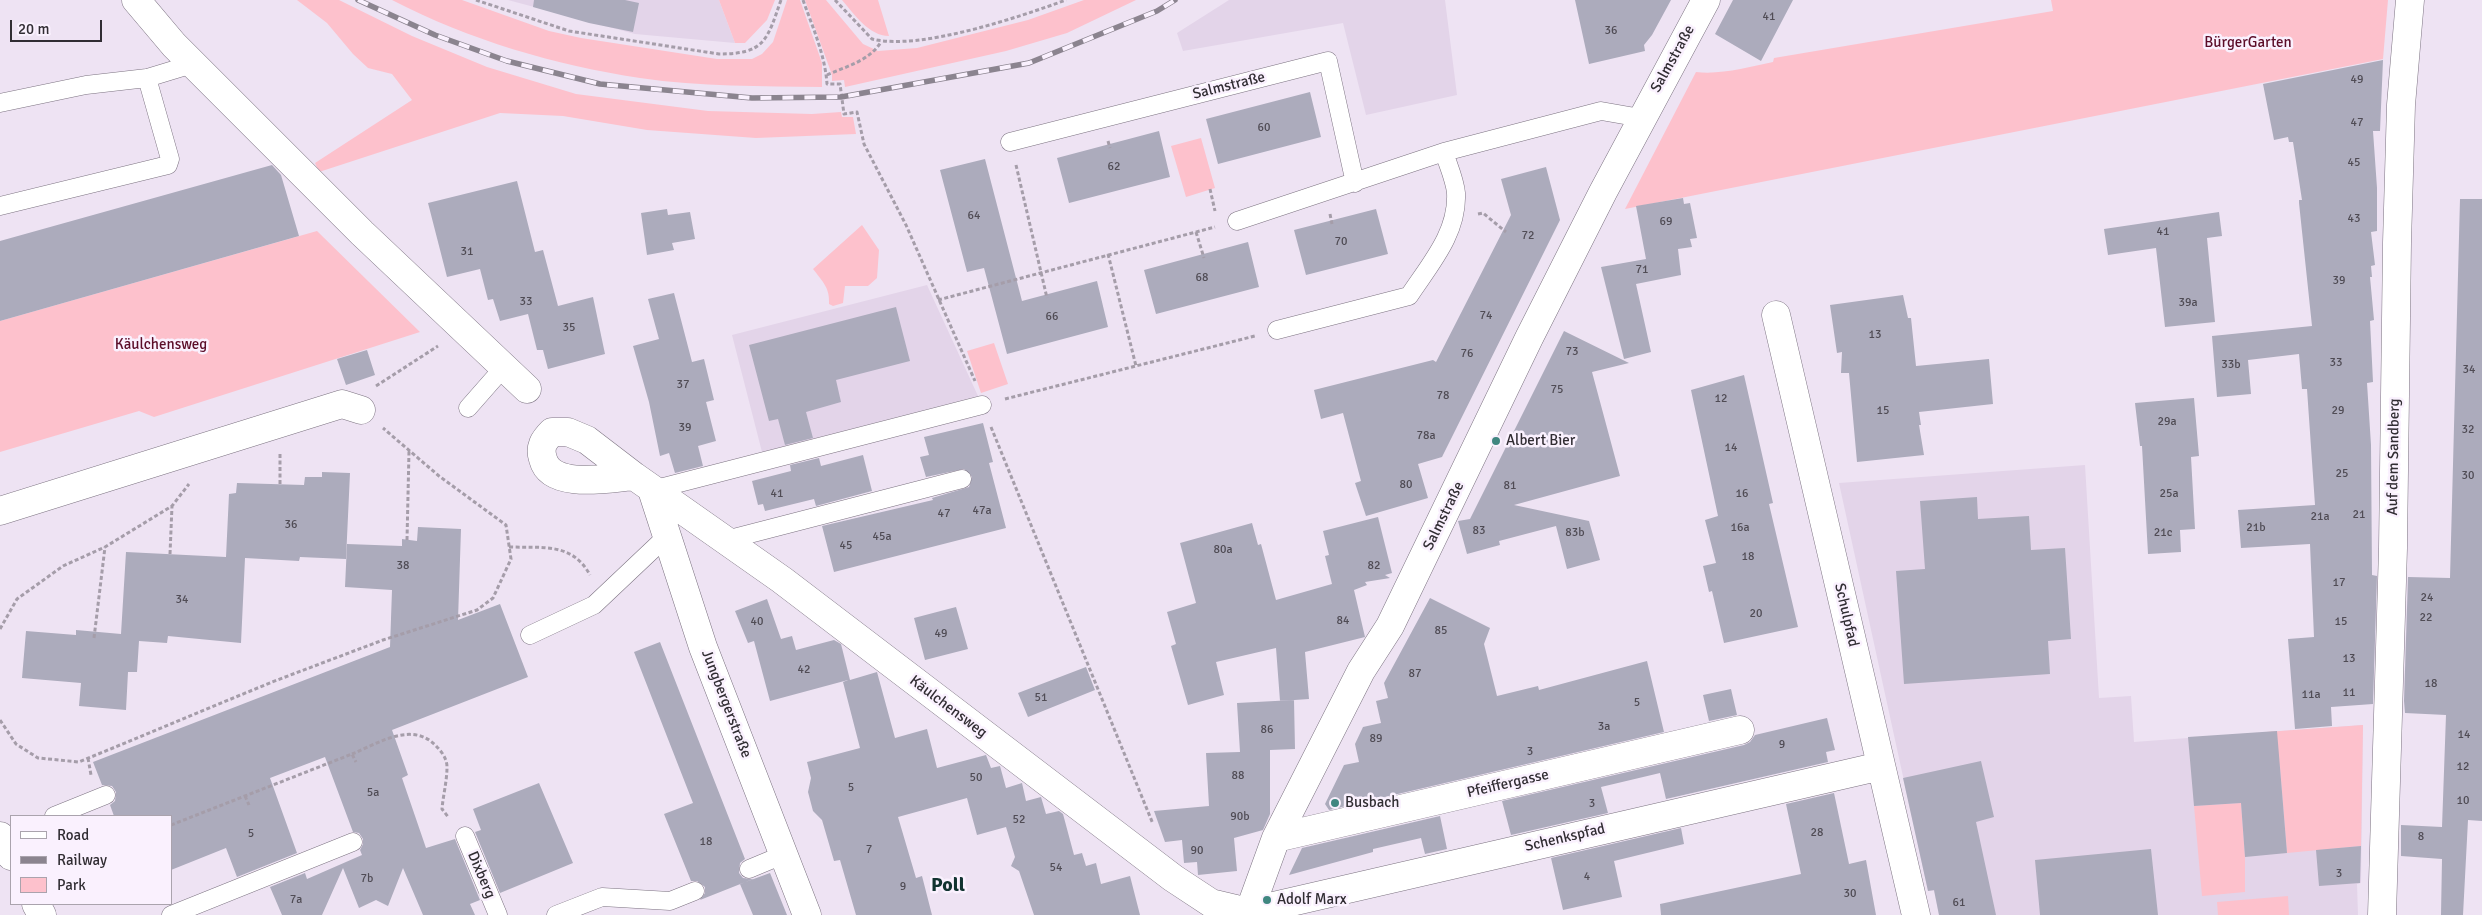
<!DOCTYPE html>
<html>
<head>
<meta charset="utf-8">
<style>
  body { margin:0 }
  #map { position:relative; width:2482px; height:915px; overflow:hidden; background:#eee3f3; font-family:Signika,sans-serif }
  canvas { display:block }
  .legend { position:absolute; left:10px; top:815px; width:162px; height:90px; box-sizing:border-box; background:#faf1fe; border:1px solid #aaa3ad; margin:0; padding:6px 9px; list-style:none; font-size:15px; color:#312d33 }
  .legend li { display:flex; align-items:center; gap:10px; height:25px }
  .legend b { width:25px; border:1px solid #aaa3ad }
  .scale { position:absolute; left:10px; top:20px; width:92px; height:22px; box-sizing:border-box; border:2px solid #312d33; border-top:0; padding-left:6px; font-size:15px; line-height:18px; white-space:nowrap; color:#312d33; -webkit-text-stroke:4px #faf1fe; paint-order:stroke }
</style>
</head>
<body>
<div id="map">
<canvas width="2482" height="915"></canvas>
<ul class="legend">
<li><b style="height:6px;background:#fff"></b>Road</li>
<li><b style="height:6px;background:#8b848f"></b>Railway</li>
<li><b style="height:14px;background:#fdc1cc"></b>Park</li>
</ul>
<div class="scale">20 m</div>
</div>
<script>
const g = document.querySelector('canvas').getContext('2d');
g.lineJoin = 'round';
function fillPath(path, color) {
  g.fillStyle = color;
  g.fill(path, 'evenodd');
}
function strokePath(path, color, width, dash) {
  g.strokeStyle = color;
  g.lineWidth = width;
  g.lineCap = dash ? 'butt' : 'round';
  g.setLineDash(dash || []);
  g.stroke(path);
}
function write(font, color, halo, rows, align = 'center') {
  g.font = font + ' Signika,sans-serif';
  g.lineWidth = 5;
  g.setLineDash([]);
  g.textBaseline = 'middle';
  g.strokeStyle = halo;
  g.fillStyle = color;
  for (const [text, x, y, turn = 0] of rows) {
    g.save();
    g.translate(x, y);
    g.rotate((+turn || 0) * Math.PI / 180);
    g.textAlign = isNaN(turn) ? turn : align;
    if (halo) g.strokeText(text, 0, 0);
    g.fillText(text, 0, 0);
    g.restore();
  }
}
fillPath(new Path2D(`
  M508,0h211l16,43 -100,-9z
  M1229,0h216l12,95 -91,20 -23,-92 -160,28 -6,-18z
  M927,285l51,111 -216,56 -30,-117z
  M2085,465l14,233 32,-2 3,46 229,-17 -2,158 -4,1 1,31h-419l-5,-24h-6l-89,-408z`), '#e3d4e9');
fillPath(new Path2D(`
  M297,0h42l73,36 75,31 89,27 132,17 104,3 29,-2 1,5h11l3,17 -100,4 -109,-8 -84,-14 -63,-3 -181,59 -4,-9 97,-63 -20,-26 -24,-6 -15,-14 -26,-31z
  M392,0h70l87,31 32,7 136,21h35l10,-5 11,-12 14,-42h13l22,63v24c-60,-1 -122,0 -182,-9 -85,-13 -171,-38 -248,-78z
  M719,0h56l-8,20 -22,23h-10z
  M805,0h21l37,44 15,7 39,-3 111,-28 56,-20h52l-69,33 -61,18 -161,36 -1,-7 -12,1v-6z
  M842,0h36l11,36c-20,0 -35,-22 -47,-36z
  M2051,0h337l-5,59 -758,150 71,-137c25,3 52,-5 77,-10l1,-4 279,-47z
  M1201,138l14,50 -29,9 -15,-51z
  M862,225l17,25 -2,28 -9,8h-23l-2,17 -10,3 -4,-2c1,-16 -6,-22 -16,-35z
  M317,231l103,101 -266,85 -15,-6 -139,41v-131z
  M994,343l14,41 -27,9 -14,-42z
  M2363,725l-2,121 -74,7 -7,-86 -14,-35z
  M2241,803l4,54v35l-43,4 -8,-90z
  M2288,896l1,19h-71l-1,-13z`), '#fdc1cc');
fillPath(new Path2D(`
  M534,0h91l14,3 -6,29 -44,-9 -56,-16z
  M1575,0h96l-19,35 -8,10 1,6 -56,13z
  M1733,0h60l-32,61 -46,-27z
  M2383,60l-3,71h-7l4,57v43l-6,1 4,33 -4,1 1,11h-2l4,43 -4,1 3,61 -6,1 4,62 1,130 5,1 -4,128 -42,3 1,19 -37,3 -7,-90 26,-2 -4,-93 -69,4 -3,-38 77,-5 -8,-116h-5l-3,-35 -51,6 3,34 -34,3 -5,-61 100,-10 -13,-123v-3h3l-9,-58h-4l-1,-5 -14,3 -11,-56z
  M1310,92l11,45 -103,27 -12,-45z
  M1159,131l11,46 -101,26 -12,-45z
  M985,159l37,142 75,-20 11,46 -101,27 -23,-86 -17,4 -27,-102z
  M272,165l9,10 18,61 -299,85v-80z
  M1546,167l14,53 -118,237 -24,7 10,34 -62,18 -11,-33 6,-2 -18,-68 -22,6 -7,-29 119,-30 3,2 75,-147 -10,-36z
  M517,181l18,71 8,-2 15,56 35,-9 12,57 -57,15 -5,-19h-6l-9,-36 -28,7 -7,-22 -5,1 -8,-31 -33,8 -19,-74z
  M1683,198l1,6 6,-1 7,35 -7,1 2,8 -14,2 3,26 -45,9 15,68 -27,7 -23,-92 45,-8 -10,-53z
  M2460,199h22v622l-14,-1 -5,95h-22l1,-56 -41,-3v-31l41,2 4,-112 -41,-2 -1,-12 4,-124 42,1z
  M667,209l1,6 22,-3 5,27 -23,4 2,7 -27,5 -6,-42z
  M1376,209l12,45 -82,21 -12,-45z
  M2219,212l3,24 -15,2 8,84 -50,5 -9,-79 -48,7 -4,-26z
  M1248,242l11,45 -103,27 -12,-44z
  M674,293l18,69 12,-3 10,41 -8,2 10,39 -18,5 5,20 -28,7 -6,-20 -9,3 -11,-54 -16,-56 26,-7 -11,-40z
  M1903,295l5,23h3l5,48 73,-7 4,45 -74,8 2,13h-2l5,30 -67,7 -8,-89h-8l1,-21 -5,1 -7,-48z
  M896,307l14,54 -74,19 5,22 -35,10 7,26 -28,7 -7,-26 -9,2 -20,-76z
  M1564,331l65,32 -37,9 28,104 -106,29 75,16 11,39 -33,9 -11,-43 -57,15 1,4 -33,9 -9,-33 12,-2z
  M367,350l8,25 -29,10 -9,-26z
  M1744,375l29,128 -4,1 29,123 -74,16 -12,-52 -3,1 -6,-26 13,-3 -11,-43 13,-4 -27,-126z
  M2194,398l5,58 -8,1 4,72 -15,1 1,22 -33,2 -6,-108h-2l-5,-43z
  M983,423l10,39 -4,1 17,65 -172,44 -12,-46 111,-26 -1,-2 37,-11 3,-10 -8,-8 -38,8 -6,-20 9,-2 -5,-18z
  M863,455l9,36 -56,15 -2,-7 -49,12 -2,-7 -5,1 -6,-24 39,-10 -1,-6 29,-7 2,8z
  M322,472l28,1 -4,86 -46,-2 -1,4 -54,-3 -4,85 -73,-7 -1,7 -28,-2 -2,31h-9l-2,38 -47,-4 2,-23 -59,-5 4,-47 50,4v-5l45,4 5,-82 100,5 3,-63 7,-1 1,-10 67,2 1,-8h17z
  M1977,497l1,22 51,-3 2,34 34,-2 6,91 -23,2 2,33 -146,10 -8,-113 29,-2 -5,-68z
  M1378,517l14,56 -7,2 5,3 -25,4 2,3 -13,5 11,47 -60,15 4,47 -29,2 -4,-53 -60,14 8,33 -36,10 -17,-59 5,-2 -9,-32 29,-9 -16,-60 72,-20 6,22 3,-1 15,56 56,-16 -7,-28 4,-1 -6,-24z
  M418,527l43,2 -3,91 42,-16 28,73 -136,53 16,45 -6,3 24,70 29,-9 25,61 -10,4 5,11h-52l-20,-47 -15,38 -12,-6 -17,8 -16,-40 -21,47h-40l-12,-28 35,-14 2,6 55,-24 -2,-5 3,-6v-5l-4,-6 -6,-1 -28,-75 -55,21 27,75 -60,24 -11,-29 -55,22v-54h-57l-4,-11 5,-4 1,-9 -4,-6 -10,-1 -9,-23 297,-115 2,-57 -47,-3 2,-43 55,2v-7l15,2z
  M1430,598l60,30 -6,16 13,52 41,-10 1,4 108,-29 17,71 -335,78 -4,-6 19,-39 15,-3 -4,-18 8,-17 18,-4 -5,-22 12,-3 -4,-15z
  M767,599l14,40 11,-3 4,14 38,-10 7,4 9,36 27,-8 18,66 32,-9 10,39 49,-13 5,13 9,-2 6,22 16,-5 4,18 15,-4 5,17 13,-3 4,3 11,41 8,-2 4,13 10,-3 5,21 29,-8 10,39h-106l-15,-44 -8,-5 4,-9 -9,-30 -29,8 -10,-37 -69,19 18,61 6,-2 10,39h-76l-16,-55 -6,1 -12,-41 -9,-9 -5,-19 3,-14 -4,-16 53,-14 -17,-66 5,-2 -78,21 -16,-60 -6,2 -13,-32z
  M956,607l12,42 -43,11 -11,-42z
  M660,642l85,217 -5,4 -1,10 4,5 10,1 -53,21 5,-7v-6l-8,-6h-6l-27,-67 29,-11 -59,-151z
  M1086,667l9,23 -67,27 -10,-24z
  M1731,689l6,26 -28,6 -6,-26z
  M1294,700l1,49 -25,1v64l-7,16 -29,8 3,33 -39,4 -1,-13 -13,1 -2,-23 -17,2 -11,-31 55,-5 -3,-53 34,-1 -3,-49z
  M1827,718l8,32 -9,2 2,10 -162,37 -6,-26 -59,14 7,26 -97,22 -9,-34 242,-56 6,-3 5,-7z
  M2277,731l10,122 -42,4 -4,-54 -47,3 -6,-69z
  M1981,761l13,56 -18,5 20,93h-57l-5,-25 -6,1 -25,-113z
  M539,783l34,80 -73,30 -25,-61 6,-2 -8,-21z
  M1834,793l15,71 17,-4 10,55h-215l-1,-11 141,-30 -15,-70z
  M1440,816l7,33 -22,5 -4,-16 -48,11v3l-84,23 13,-27z
  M1681,828l3,16 -70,17 8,36 -59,13 -12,-52z
  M2361,846l-1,37 -41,3 -3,-36z
  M2151,849l7,66h-118l-5,-55z
  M770,873l17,42h-34l-13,-31z`), '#acabbc');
const service = new Path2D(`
  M0,103l86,-18 61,-7 46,-14
  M1010,142l318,-81 27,122
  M0,206l168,-41 2,-6 -23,-81
  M1237,221l207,-69 157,-41 40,7
  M1277,330l132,-34c21,-32 49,-63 47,-103 -1,-13 -8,-28 -12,-41
  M468,408l36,-41
  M652,490l330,-85
  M726,540l236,-61
  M530,635l64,-30 74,-70
  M54,816l52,-21
  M465,836l33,79
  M749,869l36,-15
  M171,915l182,-73
  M556,915l46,-18 68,4 25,-10`);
const minor = new Path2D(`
  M136,0l38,45 188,188 165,156
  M1776,315l140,600
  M634,476l-47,-36 -19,-8h-16c-8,8 -13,15 -9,27 8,31 67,19 91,17l148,104 391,298 38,25 38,9
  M652,490l51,157 104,268
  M0,511l342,-107 19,6
  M0,836l11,20
  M1276,838l464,-108
  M36,904l6,11
  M1235,915l646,-149
  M1248,915l28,-77 85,-167 29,-45 139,-288 74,-146 103,-192
  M2382,915l11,-367 4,-305 4,-138 9,-105`);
strokePath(service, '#7c7381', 19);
strokePath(minor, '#7c7381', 29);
strokePath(new Path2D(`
  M476,0l93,31 150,23c46,0 48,-14 62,-54
  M803,0c10,28 22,55 24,84h13l4,30 13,-2 7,32 42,81 69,156
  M835,0l37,39c48,12 147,-22 194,-39
  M827,75c20,-9 42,-14 54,-33
  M1108,141l2,7
  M1016,165l31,133
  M1210,189l5,22
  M1330,214l2,10
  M1478,214l5,-1 23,19
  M1196,232l8,26
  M1108,254l28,112
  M938,300l277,-73
  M376,386l62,-40
  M1005,399l250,-63
  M991,427l162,397
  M280,484v-30
  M407,540l2,-89
  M509,547c33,1 63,-5 81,28
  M170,554l2,-48
  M0,629l17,-30 46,-33 42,-19 67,-41 17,-22
  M94,638l11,-91
  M0,720l16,24 22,14 41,4 193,-80 111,-42 94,-30 16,-12 18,-39 -5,-34 -67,-49 -56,-48
  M352,754c27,-11 61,-34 85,-7 5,5 10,12 10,20 0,14 -4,29 -5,42l7,9
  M88,758l3,17
  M245,796l4,9
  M171,825l181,-71 4,8`), '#a59da9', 3, [4, 2.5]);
strokePath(service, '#fff', 18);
strokePath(minor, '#fff', 28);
const rail = new Path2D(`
  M358,0l77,35 72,26 93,23 152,14 89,-1 188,-34 128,-52 18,-11`);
strokePath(rail, '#8b848f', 5.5);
strokePath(rail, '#faf1fe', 4, [11]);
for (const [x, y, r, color] of [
  [1496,441,5,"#408780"],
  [1335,803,5,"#408780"],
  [1267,900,5,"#408780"]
]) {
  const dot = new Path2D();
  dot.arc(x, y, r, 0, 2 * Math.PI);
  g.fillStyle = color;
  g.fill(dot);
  strokePath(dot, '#faf1fe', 2);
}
write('12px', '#504c55', null, [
  ["41",1769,17],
  ["36",1611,31],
  ["49",2357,80],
  ["47",2357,123],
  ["60",1264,128],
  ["45",2354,163],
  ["62",1114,167],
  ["64",974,216],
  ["43",2354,219],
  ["69",1666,222],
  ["41",2163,232],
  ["72",1528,236],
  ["70",1341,242],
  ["31",467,252],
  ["71",1642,270],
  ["68",1202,278],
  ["39",2339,281],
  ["33",526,302],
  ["39a",2188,303],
  ["74",1486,316],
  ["66",1052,317],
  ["35",569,328],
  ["13",1875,335],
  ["73",1572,352],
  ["76",1467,354],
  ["33",2336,363],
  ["33b",2231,365],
  ["34",2469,370],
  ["37",683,385],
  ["75",1557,390],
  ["78",1443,396],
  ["12",1721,399],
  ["15",1883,411],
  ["29",2338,411],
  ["29a",2167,422],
  ["39",685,428],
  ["32",2468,430],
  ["78a",1426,436],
  ["14",1731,448],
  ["25",2342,474],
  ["30",2468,476],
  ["80",1406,485],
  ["81",1510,486],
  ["41",777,494],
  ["16",1742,494],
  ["25a",2169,494],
  ["47a",982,511],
  ["47",944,514],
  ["21",2359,515],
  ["21a",2320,517],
  ["36",291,525],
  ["16a",1740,528],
  ["21b",2256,528],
  ["83",1479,531],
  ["83b",1575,533],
  ["21c",2163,533],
  ["45a",882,537],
  ["45",846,546],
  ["80a",1223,550],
  ["18",1748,557],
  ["38",403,566],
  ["82",1374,566],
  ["17",2339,583],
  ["24",2427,598],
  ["34",182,600],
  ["20",1756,614],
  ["22",2426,618],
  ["84",1343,621],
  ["40",757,622],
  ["15",2341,622],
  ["85",1441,631],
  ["49",941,634],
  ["13",2349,659],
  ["42",804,670],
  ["87",1415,674],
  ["18",2431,684],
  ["11",2349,693],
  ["11a",2311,695],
  ["51",1041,698],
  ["5",1637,703],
  ["3a",1604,727],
  ["86",1267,730],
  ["14",2464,735],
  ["89",1376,739],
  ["9",1782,745],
  ["3",1530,752],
  ["12",2463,767],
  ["88",1238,776],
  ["50",976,778],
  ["5",851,788],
  ["5a",373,793],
  ["10",2463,801],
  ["3",1592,804],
  ["90b",1240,817],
  ["52",1019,820],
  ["28",1817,833],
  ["5",251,834],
  ["8",2421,837],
  ["18",706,842],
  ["7",869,850],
  ["90",1197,851],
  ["54",1056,868],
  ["3",2339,874],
  ["4",1587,877],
  ["7b",367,879],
  ["9",903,887],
  ["30",1850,894],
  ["7a",296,900],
  ["61",1959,903]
]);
write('15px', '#5b0c28', '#faf1fe', [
  ["BürgerGarten",2248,43],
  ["Käulchensweg",161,345]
]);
write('15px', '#312d33', '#faf1fe', [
  ["Salmstraße",1673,59,-61],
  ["Salmstraße",1229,86,-14],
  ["Auf dem Sandberg",2394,457,-89],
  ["Salmstraße",1444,516,-64],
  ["Schulpfad",1846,615,77],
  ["Jungbergerstraße",726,704,69],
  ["Käulchensweg",948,707,37],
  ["Pfeiffergasse",1508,784,-13],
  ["Schenkspfad",1565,838,-13],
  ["Dixberg",481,875,67]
]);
write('15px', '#312d33', '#faf1fe', [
  ["Albert Bier",1506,441],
  ["Busbach",1345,803],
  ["Adolf Marx",1277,900]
], 'left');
write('bold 20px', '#113330', '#faf1fe', [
  ["Poll",948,886]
]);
</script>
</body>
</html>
